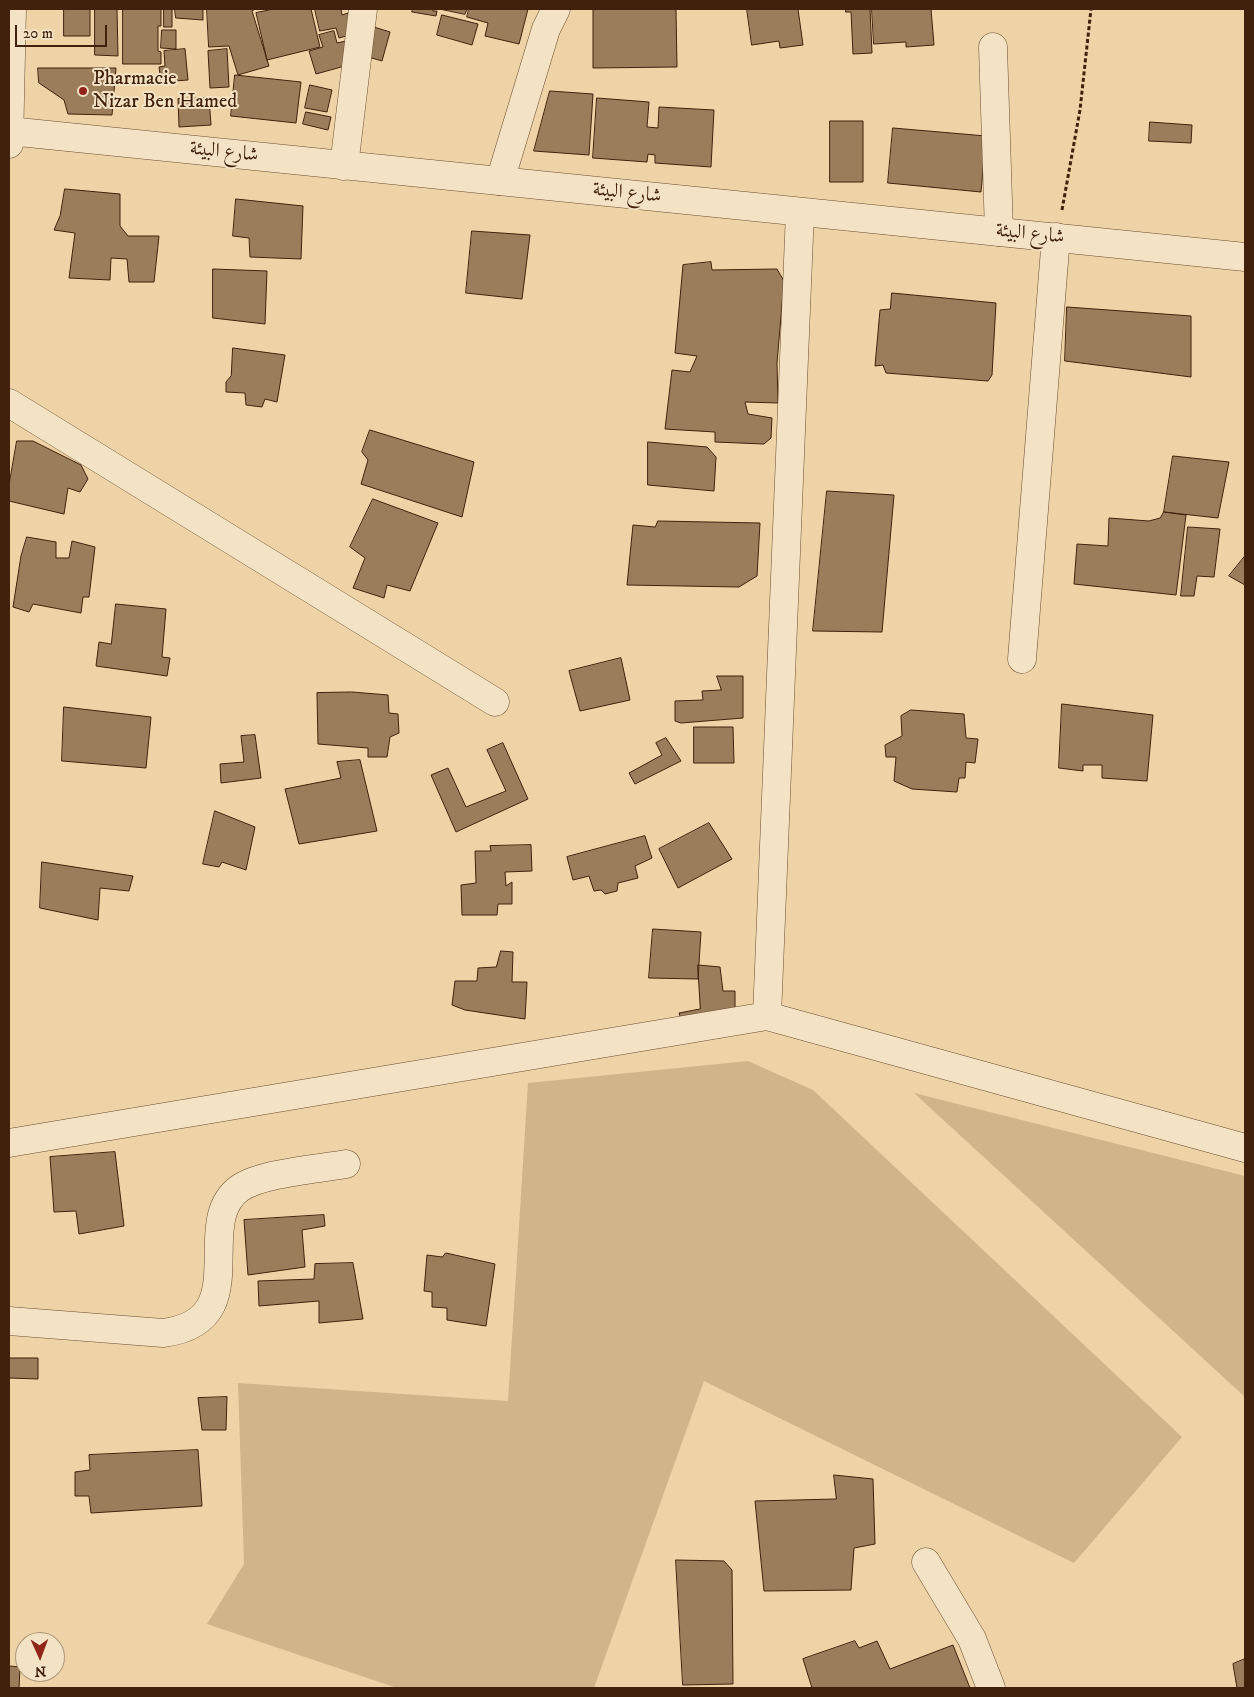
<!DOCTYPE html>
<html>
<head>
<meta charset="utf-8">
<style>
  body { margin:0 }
  #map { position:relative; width:1254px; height:1697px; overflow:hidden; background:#edd3a5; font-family:"IM FELL DW Pica",serif }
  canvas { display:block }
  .frame { position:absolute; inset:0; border:10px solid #41210c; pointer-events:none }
  .north { position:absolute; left:15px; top:1632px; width:50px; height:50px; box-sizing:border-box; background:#f3e2c4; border:1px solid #ac957a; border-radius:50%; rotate:178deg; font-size:14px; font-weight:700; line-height:20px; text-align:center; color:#41210c }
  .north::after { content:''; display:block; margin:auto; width:18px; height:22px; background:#8f2418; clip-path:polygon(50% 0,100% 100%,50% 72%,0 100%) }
  .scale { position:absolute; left:15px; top:25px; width:92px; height:22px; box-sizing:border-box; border:2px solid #41210c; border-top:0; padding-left:6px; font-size:15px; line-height:18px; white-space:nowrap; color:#41210c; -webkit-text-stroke:4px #f3e2c4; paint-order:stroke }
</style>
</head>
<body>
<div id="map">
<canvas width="1254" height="1697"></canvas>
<div class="frame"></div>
<div class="north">N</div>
<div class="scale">20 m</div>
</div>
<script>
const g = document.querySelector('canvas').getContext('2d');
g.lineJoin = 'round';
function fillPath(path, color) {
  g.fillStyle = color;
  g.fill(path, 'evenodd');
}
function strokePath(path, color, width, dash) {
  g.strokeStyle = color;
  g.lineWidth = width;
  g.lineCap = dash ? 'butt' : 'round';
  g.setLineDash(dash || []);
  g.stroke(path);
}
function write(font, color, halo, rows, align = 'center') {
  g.font = font + ' "IM FELL DW Pica",Amiri,serif';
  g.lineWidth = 4;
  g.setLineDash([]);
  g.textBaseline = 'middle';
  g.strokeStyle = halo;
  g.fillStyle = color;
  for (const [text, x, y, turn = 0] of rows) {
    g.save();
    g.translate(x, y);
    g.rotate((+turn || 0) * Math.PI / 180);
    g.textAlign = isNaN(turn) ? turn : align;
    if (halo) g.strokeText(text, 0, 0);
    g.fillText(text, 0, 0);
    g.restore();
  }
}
fillPath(new Path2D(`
  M748,1061l65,29 369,347 -108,126 -370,-182 -110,307h-197l-190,-64 37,-60 -6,-181 270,18 20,-318z
  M914,1093l331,83v221z`), '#d0b58b');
const building = new Path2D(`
  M64,9h26v27h-26z
  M95,9h22l1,47 -23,-1z
  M123,9h38v17h-3v25l3,1v12h-38z
  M164,9h8v18h-8z
  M175,9h28v11l-27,-2z
  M207,9h48l-3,2 17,55 -31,9 -9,-29 -20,1z
  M274,9h37l9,38 -53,13 -11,-47z
  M315,9h26l1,6 6,-2 5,21 -14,4 -3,-10 -16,3z
  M413,9h20v2h4l-1,5 -24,-4z
  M440,9h27l-2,5z
  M469,9h59l-9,35 -34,-8 3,-13 -21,-6z
  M676,9l1,58 -84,1v-58z
  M747,9h51l5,36 -23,3 -1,-7 -27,4z
  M846,9h24l2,44 -19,1 -2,-42h-5z
  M872,9h59l3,36 -28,2v-5l-32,2z
  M442,15l36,9 -6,21 -35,-10z
  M374,27l16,5 -8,29 -17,-5z
  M162,30h14v19l-15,-1z
  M334,31l3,12 9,-2 6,23 -36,10 -7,-23 14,-4 -4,-12z
  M185,49l3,31 -27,2 -2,-15 6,-1 -1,-15z
  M227,49l2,38 -19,1 -2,-37z
  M38,68h78l-4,47 -44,-1 -4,-14 -25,-17z
  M235,75l66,7 -5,41 -65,-7z
  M310,85l22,5 -5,22 -22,-4z
  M550,91l43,3 -4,61 -55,-4z
  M209,98l2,27 -32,2 -1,-28z
  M597,98l52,4 -2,25 11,1 1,-21 55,3 -3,57 -56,-4v-8l-7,-1 -1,8 -54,-4z
  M306,112l25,5 -3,13 -25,-6z
  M830,121h33v61h-33z
  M1150,122l42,3 -1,18 -42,-2z
  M893,128l93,8 -5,56 -93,-9z
  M65,189l55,5v32l8,10h31l-5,46h-25l-2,-23 -16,-1 -1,22 -41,-2 6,-45 -21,-3 6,-14z
  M236,199l67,7 -2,53 -51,-2 -1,-19 -16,-2z
  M472,231l58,4 -8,64 -56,-6z
  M711,262l1,8 65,-1 7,12 -7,82 1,40 -33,-1 3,12 24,4 -1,20 -7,6 -49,-2v-10l-50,-3 7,-59 18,2 7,-16 -22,-3 8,-88z
  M213,269l54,2 -2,53 -52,-6z
  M892,293l104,10 -4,72 -4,6 -102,-8 -3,-8 -8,1 5,-56 10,-1z
  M1067,307l124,9v61l-126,-16z
  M233,348l52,7 -8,47 -12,-3 -3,8 -16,-2 -1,-12 -19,-1v-10l5,-6z
  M370,430l104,32 -12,55 -101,-33 7,-24 -6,-8z
  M17,441h16l48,24 7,14 -8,13 -12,-4 -4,26 -55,-13v-16z
  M648,442l59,5 9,10 -2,34 -66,-6z
  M1173,456l56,6 -11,56 -54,-6z
  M827,491l67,4 -12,137 -69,-1z
  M373,499l65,24 -28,68 -23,-6 -3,13 -31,-10 12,-30 -15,-11z
  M1164,512l22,3 -10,80 -102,-11 3,-40 31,2 1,-28 40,3 11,-3z
  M658,521l102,2 -3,53 -18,11 -112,-2 6,-60 22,2z
  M1188,527l32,2 -6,48 -17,-1 -3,20h-13z
  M27,537l29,5v16h13l3,-17 23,6 -6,50h-6l-2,16 -48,-9 -4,8 -16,-5 8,-51z
  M1245,556v29l-16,-9z
  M116,604l50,5 -4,48 8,1 -3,18 -71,-10 3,-24 12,2z
  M621,658l9,42 -50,11 -11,-40z
  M717,676h26v42l-62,5 -6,-2v-20l28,-1 -1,-9 19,-1z
  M352,692l36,3 1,18 9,1 1,19 -9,4 -3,20h-19v-9l-50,-4 -1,-51z
  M1062,704l91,11 -6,66 -45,-3v-13h-19v6l-24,-3z
  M64,707l87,10 -5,51 -84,-7z
  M911,710l53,4 2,24 12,1 -3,24 -9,-1 -1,16h-6l-2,14 -45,-3 -18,-8 2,-24h-10l-1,-12 17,-9 -1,-20z
  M694,727h39l1,36h-40z
  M255,735l6,43 -40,5 -1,-19 24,-2 -3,-26z
  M666,738l15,23 -46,23 -6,-11 33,-18 -6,-12z
  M503,743l25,56 -72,33 -25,-57 17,-7 18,39 40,-16 -19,-41z
  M360,760l17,71 -78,13 -14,-55 56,-11 -4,-16z
  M215,811l40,16 -9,43 -24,-8 -3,5 -16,-3z
  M709,823l23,36 -54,29 -19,-39z
  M645,836l7,22 -17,8 3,12 -20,5 -1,8 -12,3 -4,-4 -7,1 -5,-15 -16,4 -6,-23z
  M531,845l1,26 -27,1 1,14 6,-4v22h-14l-1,11h-35l-1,-30 15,-2 -1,-32h16l-1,-5z
  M42,862l91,14 -4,15 -29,-3 -2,32 -58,-12z
  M653,929l48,3 -3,47 -49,-1z
  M501,951l12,1 -1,30h15l-2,37 -60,-9 -13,-5 3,-24h22l1,-13 18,-1z
  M698,965l22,2 3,24h12v21l-53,10 -3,-9 21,-4z
  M115,1152l9,74 -45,8 -3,-23 -22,1 -4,-55z
  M324,1215l1,11 -23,4 3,37 -57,8 -4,-55z
  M446,1253l49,11 -9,62 -39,-6v-12l-15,-1v-15l-8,-1 3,-36 15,2z
  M353,1263l10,56 -44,4v-22l-60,5 -1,-25 56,-2 1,-15z
  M9,1358h29v21l-29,-1z
  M227,1397l-1,33h-24l-4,-32z
  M198,1450l4,56 -111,7 -2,-17h-14v-24l15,-2 -1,-15z
  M834,1475l39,4 2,65 -21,4 -3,42 -87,1 -9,-90 81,-2z
  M676,1560l48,1 8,9 1,114 -50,1z
  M855,1641l4,7 18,-7 13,28 63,-24 17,43h-158l-9,-29z
  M1245,1659v29h-8l-4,-24z
  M9,1666l11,1 -1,21h-10z`);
fillPath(building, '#9a7e5c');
strokePath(building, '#41210c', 1);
const minor = new Path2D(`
  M993,47l6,185
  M344,166l19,-157
  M500,181l46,-152 10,-20
  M9,403l486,299
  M1022,659l34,-422
  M767,1016l33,-804
  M9,1143l758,-127 478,132
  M9,1321l154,12c95,-12 27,-110 77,-145 22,-15 78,-19 106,-24
  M926,1562l46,77 19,49`);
const tertiary = new Path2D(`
  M9,131l1236,126
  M9,144l3,-135`);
strokePath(minor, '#6c4e32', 29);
strokePath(tertiary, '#6c4e32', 29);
strokePath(new Path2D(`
  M1062,210l18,-100 11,-101`), '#41210c', 3, [4, 2.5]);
strokePath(minor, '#f3e2c4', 28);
strokePath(tertiary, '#f3e2c4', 28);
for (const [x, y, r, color] of [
  [83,91,5,"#8f2418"]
]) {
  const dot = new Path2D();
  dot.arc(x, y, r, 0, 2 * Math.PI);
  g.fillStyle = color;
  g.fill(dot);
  strokePath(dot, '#f3e2c4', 2);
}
write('20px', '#41210c', '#f3e2c4', [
  ["Pharmacie",93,80],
  ["Nizar Ben Hamed",93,103]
], 'left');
write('20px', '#41210c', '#f3e2c4', [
  ["شارع البيئة",224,153,6],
  ["شارع البيئة",627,194,6],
  ["شارع البيئة",1030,235,6]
]);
</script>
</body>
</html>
